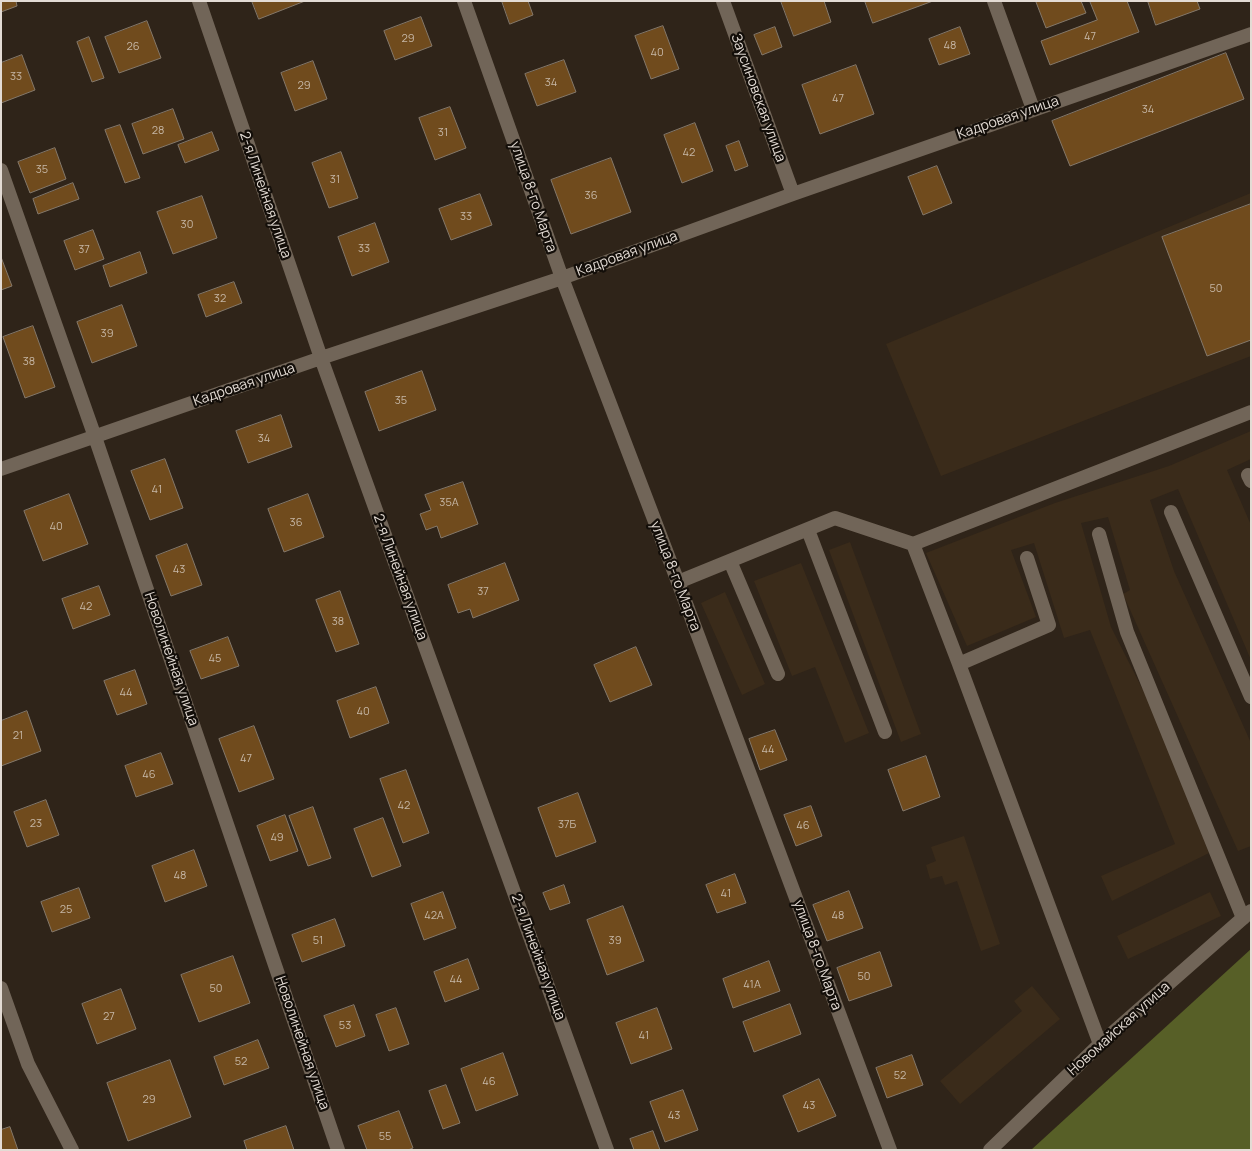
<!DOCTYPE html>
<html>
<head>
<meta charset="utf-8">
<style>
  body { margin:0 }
  #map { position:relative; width:1252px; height:1151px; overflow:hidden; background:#2f2419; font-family:Manrope,sans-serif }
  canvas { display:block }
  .frame { position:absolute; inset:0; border:2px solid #e3dbd4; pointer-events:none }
</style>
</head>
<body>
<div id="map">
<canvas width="1252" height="1151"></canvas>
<div class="frame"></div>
</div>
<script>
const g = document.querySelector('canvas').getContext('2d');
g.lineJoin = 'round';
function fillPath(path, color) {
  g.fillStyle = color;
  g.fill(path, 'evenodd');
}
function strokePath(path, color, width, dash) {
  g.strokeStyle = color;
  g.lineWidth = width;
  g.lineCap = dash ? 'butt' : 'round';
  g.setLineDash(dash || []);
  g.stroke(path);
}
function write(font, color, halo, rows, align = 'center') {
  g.font = font + ' Manrope,sans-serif';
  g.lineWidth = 4.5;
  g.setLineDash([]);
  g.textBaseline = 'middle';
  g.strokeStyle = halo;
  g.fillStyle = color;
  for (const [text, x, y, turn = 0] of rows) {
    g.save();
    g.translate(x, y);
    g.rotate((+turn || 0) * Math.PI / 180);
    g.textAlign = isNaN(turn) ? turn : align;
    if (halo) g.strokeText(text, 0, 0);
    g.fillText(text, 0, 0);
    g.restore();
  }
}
fillPath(new Path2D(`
  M1251,193v163l-310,120 -55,-132z
  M1251,431v28l-24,11 24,55v135l-73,-171 -28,11 24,71 77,172v103l-13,5 -115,-257 7,-4 -22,-73 -27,6 30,104 39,77 59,149 -97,48 -11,-25 74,-32 -85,-214 -26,8 -30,-95 -23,7 25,67 -69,29 -41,-93 129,-50 114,-37z
  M850,542l71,192 -20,8 -72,-192z
  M801,563l68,170 -24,10 -30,-76 -23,9 -38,-95z
  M725,592l40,92 -23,11 -41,-92z
  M964,836l36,108 -19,7 -24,-70 -12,4 -3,-9 -12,3 -4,-14 10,-4 -5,-14z
  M1210,892l11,24 -93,43 -11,-23z
  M1032,986l28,33 -100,85 -20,-23 82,-70 -8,-10z`), '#3a2b1a');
fillPath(new Path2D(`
  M1251,949v201h-220z`), '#575f27');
const building = new Path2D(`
  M1,1h15l1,5 -16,6z
  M252,1h53l-46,18z
  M502,1h26l5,14 -23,9z
  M781,1h43l7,21 -37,14z
  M865,1h68l-60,22z
  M1038,1h43l5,12 -40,15 -10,-26z
  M1090,1h37l12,31 -89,33 -9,-24 56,-21z
  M1148,1h49l3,8 -44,16z
  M421,17l11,29 -37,14 -11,-29z
  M147,21l14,37 -42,15 -14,-36z
  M663,26l16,43 -28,10 -16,-43z
  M775,27l7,20 -20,8 -8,-20z
  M960,27l10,27 -31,11 -10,-26z
  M89,37l15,41 -12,4 -15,-40z
  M1226,53l18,46 -174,67 -18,-45z
  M22,55l13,35 -34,13v-40z
  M564,60l12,32 -39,14 -12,-32z
  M313,61l14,38 -32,12 -14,-38z
  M856,65l18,49 -54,20 -18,-49z
  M450,107l16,41 -31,12 -16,-42z
  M173,109l11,30 -41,15 -11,-30z
  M695,123l18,48 -31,12 -18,-48z
  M120,125l20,53 -15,5 -20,-53z
  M212,132l7,18 -34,13 -7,-18z
  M739,141l9,25 -13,5 -9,-25z
  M55,148l11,31 -36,14 -12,-31z
  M341,152l17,46 -29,10 -17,-45z
  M611,158l20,54 -60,22 -20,-54z
  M937,166l15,37 -29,12 -15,-38z
  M73,183l6,16 -41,15 -5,-15z
  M480,194l12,31 -41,15 -12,-31z
  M202,196l15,42 -44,16 -16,-42z
  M1251,204v136l-44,16 -45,-119z
  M375,223l14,39 -37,14 -14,-39z
  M93,230l11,29 -29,11 -11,-29z
  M140,252l7,21 -37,14 -7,-21z
  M1,257l11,29 -11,4z
  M234,282l8,21 -36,14 -8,-22z
  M122,305l15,41 -45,17 -15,-41z
  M33,326l22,61 -30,11 -22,-61z
  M422,371l14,39 -57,21 -14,-39z
  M281,415l11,32 -44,16 -12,-32z
  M165,459l18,49 -33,12 -19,-49z
  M463,482l15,42 -37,14 -4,-12 -11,4 -6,-16 11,-4 -6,-15z
  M69,494l19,50 -45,17 -19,-50z
  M308,494l16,43 -40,15 -16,-43z
  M187,544l15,41 -31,11 -15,-40z
  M505,563l14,37 -46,18 -3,-9 -12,4 -10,-28z
  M99,586l11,29 -37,14 -11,-30z
  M340,591l19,53 -23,8 -20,-52z
  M228,637l11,29 -38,13 -11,-28z
  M636,647l16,38 -42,17 -16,-37z
  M135,670l12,34 -30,11 -13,-34z
  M376,687l13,36 -39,15 -13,-37z
  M27,711l14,40 -40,15v-45z
  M254,726l20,53 -35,13 -20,-53z
  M775,730l12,30 -27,10 -11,-31z
  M161,753l12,31 -37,13 -11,-31z
  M926,756l14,41 -37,14 -15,-41z
  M406,770l23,63 -26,10 -23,-64z
  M578,793l18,49 -40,15 -18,-49z
  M46,800l13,35 -32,12 -13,-35z
  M811,806l11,30 -26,10 -12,-31z
  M313,807l18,51 -23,8 -19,-50z
  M285,815l13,36 -28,10 -13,-35z
  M383,818l18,48 -29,11 -18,-48z
  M194,850l13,36 -42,16 -13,-36z
  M735,874l11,29 -29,10 -11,-28z
  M564,885l6,18 -20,7 -7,-17z
  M79,888l11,30 -38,14 -11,-30z
  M849,891l14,37 -36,13 -14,-36z
  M443,892l13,36 -32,12 -13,-36z
  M623,906l21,55 -37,14 -20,-55z
  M335,919l10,27 -43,16 -10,-27z
  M880,952l12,34 -43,15 -12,-33z
  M233,956l17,47 -51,19 -18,-47z
  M468,959l11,30 -34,13 -11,-30z
  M769,961l11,30 -47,17 -10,-29z
  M121,989l15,40 -39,15 -15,-40z
  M790,1004l11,30 -47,18 -11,-30z
  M354,1005l11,31 -29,11 -12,-31z
  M396,1008l13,36 -20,7 -13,-36z
  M657,1008l15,41 -41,15 -15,-41z
  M258,1040l11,28 -45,17 -10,-28z
  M503,1053l15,42 -42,16 -15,-42z
  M912,1055l11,30 -36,13 -11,-30z
  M170,1060l21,57 -63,24 -21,-58z
  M819,1079l17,37 -38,16 -15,-36z
  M446,1085l14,38 -17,6 -14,-38z
  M683,1090l15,40 -33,12 -15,-40z
  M399,1111l14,37 -5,2h-41l-9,-24z
  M286,1126l8,24h-47l-3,-9z
  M10,1127l8,23h-17v-20z
  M653,1131l7,19h-26l-4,-11z`);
fillPath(building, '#704b1d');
strokePath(building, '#84786a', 1);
strokePath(new Path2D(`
  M1248,475l3,6
  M1171,512l80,185
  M808,530l77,202
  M1099,534l28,98 116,286
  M913,544l338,-132
  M730,561l48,113
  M678,582l157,-64 78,26 46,120 90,-39 -22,-67
  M959,664l141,380`), '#716558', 14);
strokePath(new Path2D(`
  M199,1l122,357 286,792
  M464,1l98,277 116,304 212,568
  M723,1l70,193
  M994,1l39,108
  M1,170l94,267 243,713
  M1,469l320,-111 241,-80 231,-84 458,-160
  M1,988l27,76 44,86
  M990,1150l110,-106 151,-133`), '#716558', 14);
write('11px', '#c6b7a6', null, [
  ["47",1090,37],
  ["29",408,39],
  ["48",950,46],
  ["26",133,47],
  ["40",657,53],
  ["33",16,77],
  ["34",551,83],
  ["29",304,86],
  ["47",838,99],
  ["34",1148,110],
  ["28",158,131],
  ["31",443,133],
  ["42",689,153],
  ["35",42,170],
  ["31",335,180],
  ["36",591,196],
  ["33",466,217],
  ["30",187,225],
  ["33",364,249],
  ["37",84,250],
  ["50",1216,289],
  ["32",220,299],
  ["39",107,334],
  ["38",29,362],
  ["35",401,401],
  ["34",264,439],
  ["41",157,490],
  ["35А",449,503],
  ["36",296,523],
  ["40",56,527],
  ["43",179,570],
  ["37",483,592],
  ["42",86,607],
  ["38",338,622],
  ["45",215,659],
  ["44",126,693],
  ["40",363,712],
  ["21",18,736],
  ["44",768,750],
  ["47",246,759],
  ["46",149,775],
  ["42",404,806],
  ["23",36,824],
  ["37Б",567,825],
  ["46",803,826],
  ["49",277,838],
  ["48",180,876],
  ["41",726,894],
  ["25",66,910],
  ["42А",434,916],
  ["48",838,916],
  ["51",318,941],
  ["39",615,941],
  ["50",864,977],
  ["44",456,980],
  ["41А",752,985],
  ["50",216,989],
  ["27",109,1017],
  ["53",345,1026],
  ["41",644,1036],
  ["52",241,1062],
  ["52",900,1076],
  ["46",489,1082],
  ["29",149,1100],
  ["43",809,1106],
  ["43",674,1116],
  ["55",385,1137]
]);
write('14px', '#e3dbd4', '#130e09', [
  ["Заусиновская улица",758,98,70],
  ["Кадровая улица",1008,118,-19],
  ["2-я Линейная улица",265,195,71],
  ["улица 8-го Марта",533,197,71],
  ["Кадровая улица",627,254,-20],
  ["Кадровая улица",244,385,-19],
  ["улица 8-го Марта",675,576,69],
  ["2-я Линейная улица",400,577,70],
  ["Новолинейная улица",171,659,71],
  ["улица 8-го Марта",817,955,70],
  ["2-я Линейная улица",538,957,70],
  ["Новомайская улица",1119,1029,-42],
  ["Новолинейная улица",302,1043,71]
]);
</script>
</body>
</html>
